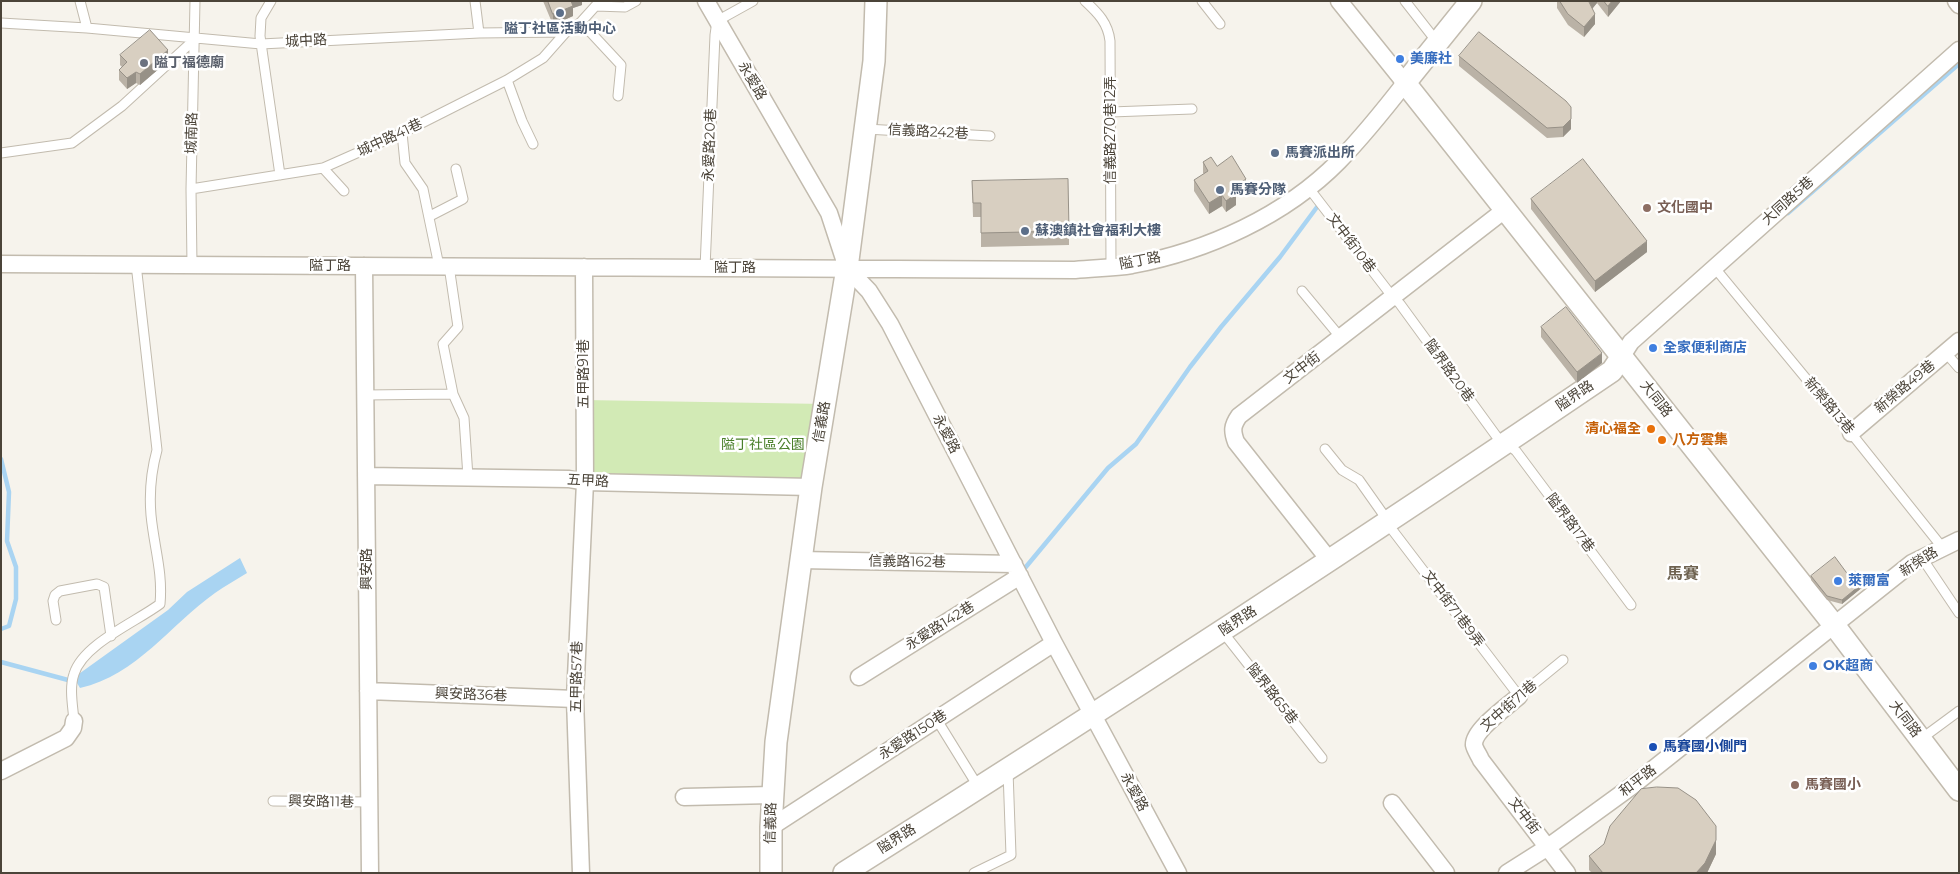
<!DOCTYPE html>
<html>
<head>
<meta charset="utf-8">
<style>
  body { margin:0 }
  #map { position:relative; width:1960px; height:874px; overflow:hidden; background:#f6f3ec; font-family:Montserrat,sans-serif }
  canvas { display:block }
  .frame { position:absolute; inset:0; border:2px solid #4b4439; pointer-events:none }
</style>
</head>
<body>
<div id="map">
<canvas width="1960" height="874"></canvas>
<div class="frame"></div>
</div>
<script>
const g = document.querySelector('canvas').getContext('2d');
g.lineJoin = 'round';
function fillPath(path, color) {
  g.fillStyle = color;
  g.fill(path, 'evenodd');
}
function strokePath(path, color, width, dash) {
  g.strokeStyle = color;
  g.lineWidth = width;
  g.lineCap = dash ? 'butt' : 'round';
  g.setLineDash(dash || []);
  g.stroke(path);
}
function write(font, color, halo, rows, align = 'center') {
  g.font = font + ' Montserrat,"Noto Sans TC",sans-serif';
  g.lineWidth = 5;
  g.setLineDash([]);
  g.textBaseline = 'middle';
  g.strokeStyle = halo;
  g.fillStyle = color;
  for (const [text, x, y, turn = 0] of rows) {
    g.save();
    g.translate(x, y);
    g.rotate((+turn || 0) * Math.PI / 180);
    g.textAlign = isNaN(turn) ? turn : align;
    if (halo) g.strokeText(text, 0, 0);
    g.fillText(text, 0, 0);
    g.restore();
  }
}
fillPath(new Path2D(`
  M584,400l241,4 -14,83 -226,-5z`), '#d2eab5');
fillPath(new Path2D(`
  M240,558l7,15c-10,6 -22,13 -32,20 -45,32 -78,82 -135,95l-3,-5 -1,-7 92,-66 19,-18z`), '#a9d4f2');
strokePath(new Path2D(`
  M1788,213l171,-149
  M1,459l8,33 -2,49 9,26v32l-7,27 -8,3
  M1025,568l83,-100 28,-24 54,-77 31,-40 59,-70 40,-54
  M1,662l67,18`), '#a9d4f2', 4.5);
const service = new Path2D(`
  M80,1l7,27
  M271,1l-10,17 -1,18 20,139
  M475,1l4,32
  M1085,1c13,12 23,22 25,40l1,226
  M1202,1l18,23
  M1405,1l32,41
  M596,6l29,1 11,-6
  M581,22l40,43 -3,31
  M1,23l86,5 174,16 218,-11 87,-1 15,-10 19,-21
  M507,80l15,41 11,23
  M1111,112l81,-3
  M866,129l124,7
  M402,133l3,30 18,26 16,77
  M1,153l71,-10 50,-37 73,-67
  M323,168l21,23
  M1308,187l80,104 12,13 97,133 19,14 115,154
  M191,189l132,-21 79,-35 105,-53 36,-22 23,-26
  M430,216l33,-17 -7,-30
  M192,265l-1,-76 4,-188
  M449,266l9,61 -15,17 10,50 11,24 4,59
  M1714,267l137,166 91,114
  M705,268l10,-233 2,-14 36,-20
  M1302,291l39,47
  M1946,353l13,15
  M365,395l88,-1
  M1325,449l17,21 17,10 24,34 4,9 132,173 44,-36
  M1922,558l37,55
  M56,620l-3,-19 2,-6 5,-4 37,-7 7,3 7,49
  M1222,631l100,127
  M937,720l42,68
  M74,721c-1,-14 -5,-33 0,-47 9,-30 62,-52 86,-70 3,-32 -6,-57 -9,-89 -2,-23 0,-43 6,-65l-21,-186
  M1921,739l38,-28
  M273,801l96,1
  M974,873l37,-18 -3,-84`);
const minor = new Path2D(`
  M706,1l123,212 18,55 22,23 21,33 164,319 124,230
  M1956,1l3,4
  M1,264l1074,6c19,-2 38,-2 57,-5 75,-14 153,-49 207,-104 24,-25 45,-51 66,-78l-66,-82
  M364,266l6,607
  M1622,356l9,-14 328,-292
  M1851,433l108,-92
  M366,476l203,3 16,3 226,5
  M800,560l214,4
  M1330,561l-94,-119c-4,-11 -4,-16 3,-26l267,-207
  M859,677l161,-101
  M368,691l207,8
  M1519,696c-11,10 -46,34 -45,49 1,5 5,10 7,15l86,113
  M1,771l65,-33 7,-10 1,-7
  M684,797l88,-2
  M1392,803l54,70
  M771,827l283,-184
  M581,873l-6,-174 10,-217 -1,-215
  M1507,873l41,-26 84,-61 280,-223 47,-23`);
const tertiary = new Path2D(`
  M1471,1l-66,82 429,542 125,165
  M771,873v-46l5,-85 35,-255 36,-219 27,-207 2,-60
  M844,873c259,-163 515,-330 768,-502l10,-15`);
strokePath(service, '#c2bbae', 11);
strokePath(minor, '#c2bbae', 19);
strokePath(tertiary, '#c2bbae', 24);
strokePath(service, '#fff', 9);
strokePath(minor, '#fff', 16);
strokePath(tertiary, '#fff', 21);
fillPath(new Path2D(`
  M543,1h39v4l-9,3v8l-20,9z
  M1557,1h64l-13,16 -11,-14 -5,5 3,16 -11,13 -16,-12 -11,-17z
  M120,55l48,6 -28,24 -4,-2 -9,6 -8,-9v-10l3,-3 -2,-2z
  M1459,56l112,73 -8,8 -16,1 -88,-72z
  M1203,162l14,4 29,24 -10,6v9l-10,7 -4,-6 -13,8 -15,-23v-11l10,-6 -1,-1z
  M972,181l97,50v14l-88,2v-30h-8z
  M1531,199l116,53 -52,40 -64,-83z
  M1541,327l61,36 -25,20 -36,-46z
  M1811,576h38l15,10 -22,18 -15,-4 -16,-20z
  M1716,854l-9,19h-115l-3,-3v-14z`), '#bab2a6');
fillPath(new Path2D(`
  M570,1h12v4l-9,3v8l-20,9v-11z
  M1590,1h7v2l-8,10z
  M1612,1h9l-13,16v-11z
  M1595,14v10l-11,13v-10z
  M168,50v11l-28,24v-11z
  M136,72v11l-9,6v-11z
  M1571,119v10l-8,8v-10z
  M1246,179v11l-10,6v9l-10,7v-11l5,-12z
  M1222,195v11l-13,8v-11z
  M1647,241v11l-52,40v-11z
  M1602,353v10l-25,20v-11z
  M1864,582v4l-22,18v-4z
  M1716,840v14l-9,19h-11z`), '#979187');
const building = new Path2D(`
  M548,1h23l2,5 -20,8z
  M1560,1h30l-1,1 6,12 -11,13 -16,-13z
  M1604,1h8l-4,5z
  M150,30l18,20 -28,24 -4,-2 -9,6 -8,-8 8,-8 -7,-7z
  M1479,32l87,69 5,6v12l-8,8 -16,1 -88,-72z
  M1232,156l14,23 -15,10 5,5 -10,7 -4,-6 -13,8 -15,-23 14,-9 -5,-9 8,-5 6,9z
  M1583,159l64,82 -52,40 -64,-82z
  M1068,179l1,52 -88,2v-30h-8l-1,-22z
  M1566,307l36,46 -25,19 -36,-45z
  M1835,557l14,19 6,-5 9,11 -22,18 -15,-4 -16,-20z
  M1657,787l21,1 18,12 20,26v14l-11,23 -9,10h-93l-14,-17 15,-12 6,-18 31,-37z`);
fillPath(building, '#d8cfc1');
strokePath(building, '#979187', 1);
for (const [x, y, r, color] of [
  [560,13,5,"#5c6f8a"],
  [1400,59,5,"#3f7fe0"],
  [144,63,5,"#6b7280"],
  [1275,153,5,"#5c6f8a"],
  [1220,190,5,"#5c6f8a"],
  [1647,208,5,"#8d6e63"],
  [1025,231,5,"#5c6f8a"],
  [1653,348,5,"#3f7fe0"],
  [1651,429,5,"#e8710a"],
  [1662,440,5,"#e8710a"],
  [1838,581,5,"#3f7fe0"],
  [1813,666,5,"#3f7fe0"],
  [1653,747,5,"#1a4fb4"],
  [1795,785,5,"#8d6e63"]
]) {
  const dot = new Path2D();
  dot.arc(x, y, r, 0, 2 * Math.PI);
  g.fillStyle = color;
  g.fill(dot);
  strokePath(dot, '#fff', 2);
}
write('bold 14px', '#4e5e75', '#fff', [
  ["隘丁社區活動中心",560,29,"center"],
  ["馬賽派出所",1285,153],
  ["馬賽分隊",1230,190],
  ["蘇澳鎮社會福利大樓",1035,231]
], 'left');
write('14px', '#4b4439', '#fff', [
  ["城中路",306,41,-3],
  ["永愛路",752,81,60],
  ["信義路270巷12弄",1111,130,-90],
  ["信義路242巷",928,132,3],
  ["城南路",192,133,-88],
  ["城中路41巷",390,138,-25],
  ["永愛路20巷",710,145,-88],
  ["大同路5巷",1788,201,-42],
  ["文中街10巷",1351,243,53],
  ["隘丁路",1140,261,-11],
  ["隘丁路",330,266],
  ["隘丁路",735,268],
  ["文中街",1302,368,-37],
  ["隘界路20巷",1449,371,54],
  ["五甲路91巷",584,374,-90],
  ["新榮路49巷",1905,387,-40],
  ["隘界路",1575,396,-34],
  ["大同路",1656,399,52],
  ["新榮路13巷",1829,406,50],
  ["信義路",822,422,-80],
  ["永愛路",946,434,63],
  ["五甲路",588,481,3],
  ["隘界路17巷",1570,523,53],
  ["信義路162巷",907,562,1],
  ["新榮路",1919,562,-32],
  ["興安路",367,569,-90],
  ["文中街71巷9弄",1453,609,53],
  ["隘界路",1238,621,-33],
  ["永愛路142巷",940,626,-32],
  ["五甲路57巷",577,677,-89],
  ["隘界路65巷",1272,694,52],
  ["興安路36巷",471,695,2],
  ["文中街71巷",1509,706,-41],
  ["大同路",1905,719,53],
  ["永愛路150巷",913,735,-33],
  ["和平路",1638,781,-37],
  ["永愛路",1134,792,62],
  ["興安路11巷",321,802,1],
  ["文中街",1524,816,53],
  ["信義路",771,823,-88],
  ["隘界路",897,839,-32]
]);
write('bold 14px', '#366cbe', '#fff', [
  ["美廉社",1410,59],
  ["全家便利商店",1663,348],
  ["萊爾富",1848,581],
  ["OK超商",1823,666]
], 'left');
write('bold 14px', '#5b616d', '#fff', [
  ["隘丁福德廟",154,63]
], 'left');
write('bold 14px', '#785e54', '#fff', [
  ["文化國中",1657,208],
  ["馬賽國小",1805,785]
], 'left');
write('bold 14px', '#c56008', '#fff', [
  ["清心福全",1641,429],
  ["八方雲集",1672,440,"left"]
], 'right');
write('14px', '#4a7f2a', '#fff', [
  ["隘丁社區公園",763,445]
]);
write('bold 14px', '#164399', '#fff', [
  ["馬賽國小側門",1663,747]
], 'left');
write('bold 16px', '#6e6250', '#fff', [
  ["馬賽",1683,574]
]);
</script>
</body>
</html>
